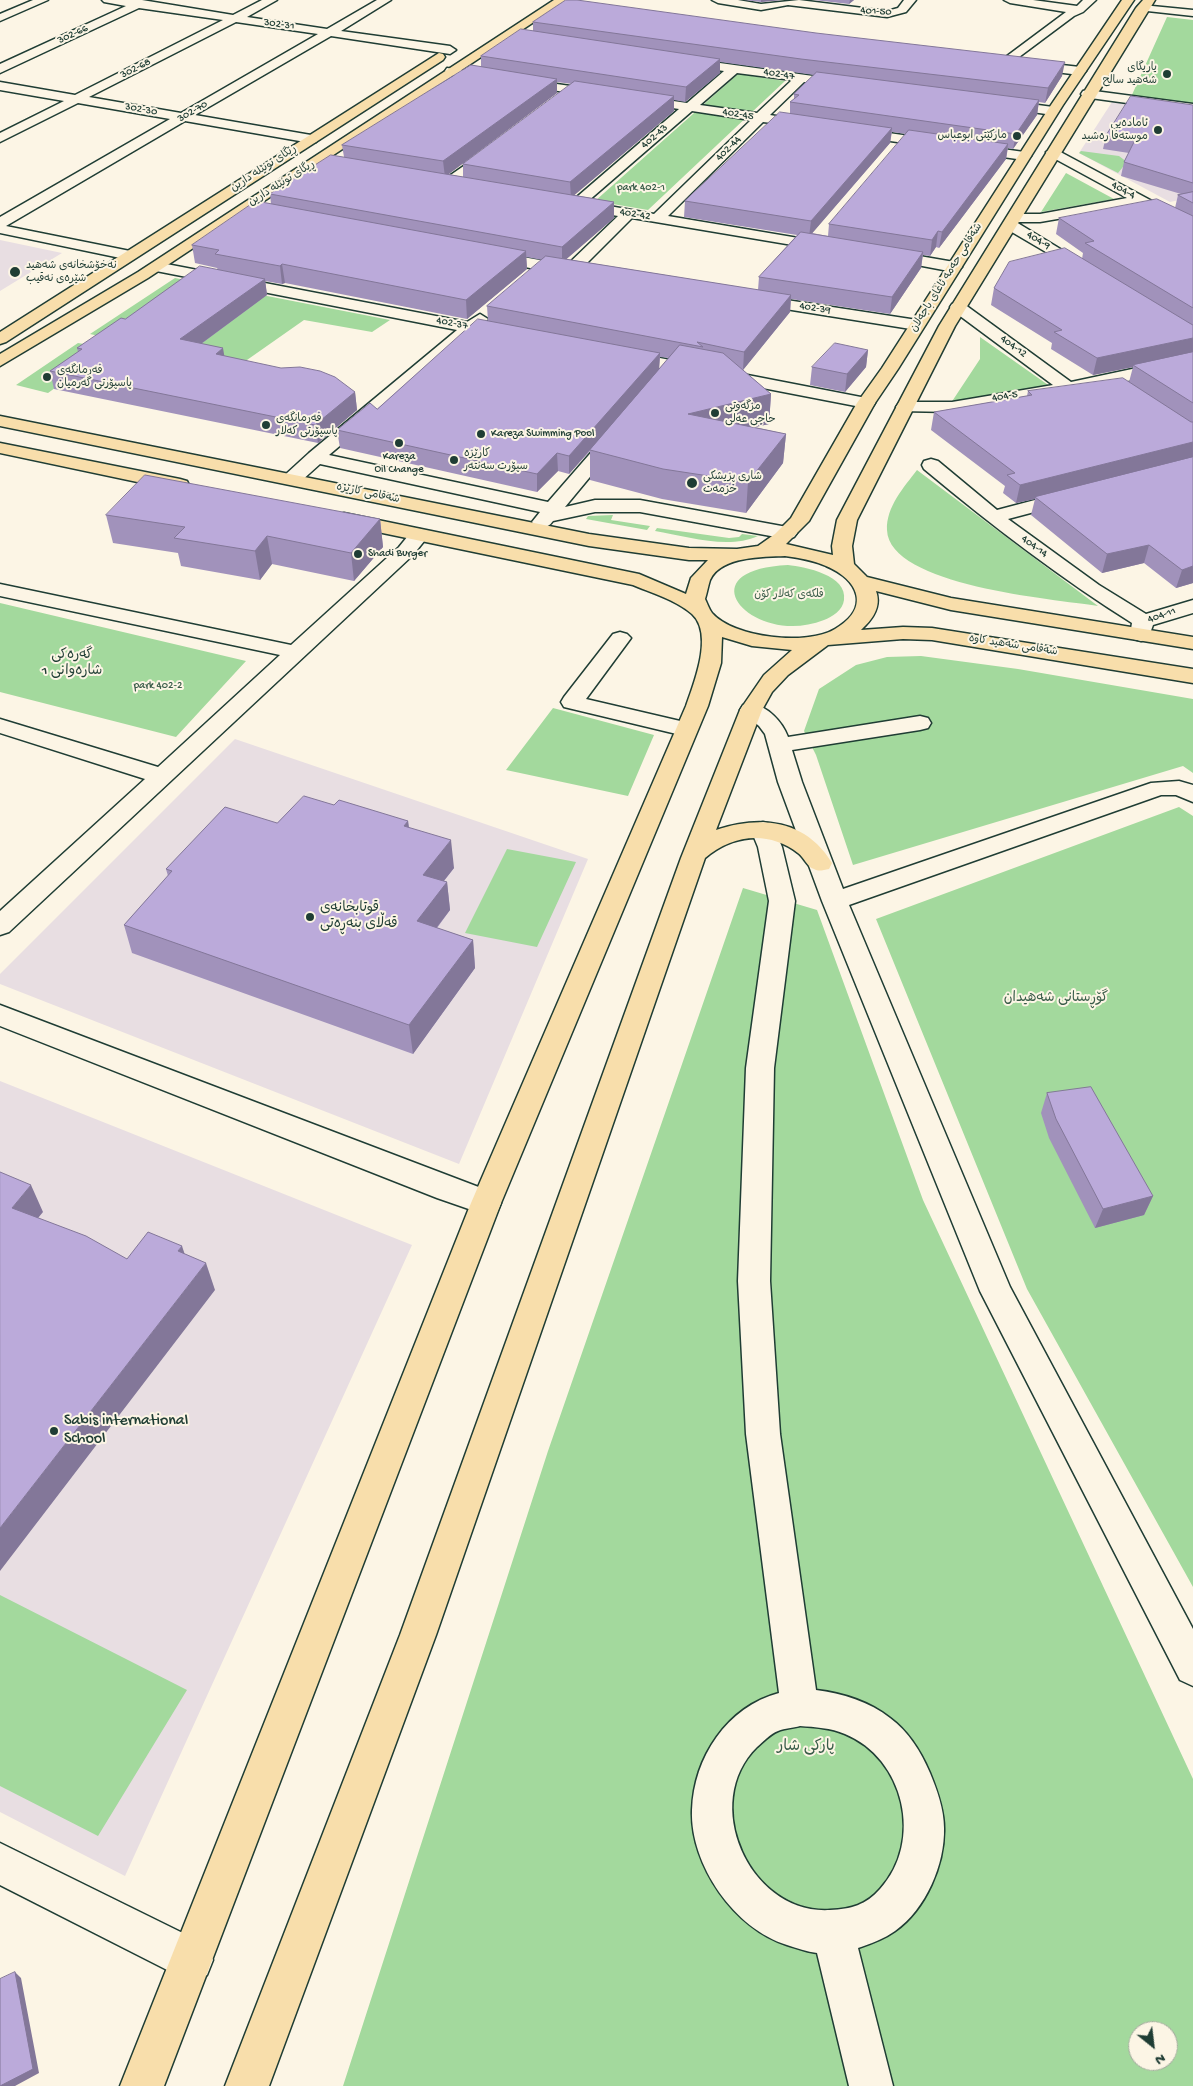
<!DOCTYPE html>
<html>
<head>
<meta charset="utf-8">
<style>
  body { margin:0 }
  #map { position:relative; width:1193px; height:2086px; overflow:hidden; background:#fcf5e5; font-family:"Gochi Hand",sans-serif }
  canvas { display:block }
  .north { position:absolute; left:1128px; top:2021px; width:50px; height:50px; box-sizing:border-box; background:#fcf5e5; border:1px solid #a4ab9e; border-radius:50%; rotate:151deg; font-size:14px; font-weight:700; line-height:20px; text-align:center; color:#1f3d34 }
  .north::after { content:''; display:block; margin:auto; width:18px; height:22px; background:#1f3d34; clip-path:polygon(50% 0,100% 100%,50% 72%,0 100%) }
</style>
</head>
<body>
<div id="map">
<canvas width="1193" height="2086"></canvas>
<div class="north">N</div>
</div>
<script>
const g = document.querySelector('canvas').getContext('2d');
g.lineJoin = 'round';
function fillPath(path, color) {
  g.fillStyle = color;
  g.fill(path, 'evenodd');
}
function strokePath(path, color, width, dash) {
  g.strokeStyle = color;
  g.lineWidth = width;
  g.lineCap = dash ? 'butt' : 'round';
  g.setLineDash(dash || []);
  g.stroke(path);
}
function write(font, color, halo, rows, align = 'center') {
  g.font = font + ' "Gochi Hand","Playpen Sans Arabic",sans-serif';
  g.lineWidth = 4;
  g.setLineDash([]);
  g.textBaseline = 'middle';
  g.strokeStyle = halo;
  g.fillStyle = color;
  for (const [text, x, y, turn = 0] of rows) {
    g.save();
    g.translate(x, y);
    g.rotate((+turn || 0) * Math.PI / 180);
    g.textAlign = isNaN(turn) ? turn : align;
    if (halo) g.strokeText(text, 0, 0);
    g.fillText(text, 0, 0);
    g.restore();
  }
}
fillPath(new Path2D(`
  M1112,102l81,10v85l-23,5 -91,-49z
  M0,240l62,13 -62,38z
  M235,739l353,120 -129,305 -459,-180v-10z
  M0,1081l412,164 -287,631 -125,-64z`), '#e8dee2');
fillPath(new Path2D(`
  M1167,17l26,3v84l-62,-7z
  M738,74l47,7 -137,129 -53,-9z
  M1081,151l38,5 8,6 -9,11 -39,-20z
  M1066,173l48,26 -73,13z
  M175,278l215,42 -18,12 -68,-12 -67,47 -147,-33z
  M980,337l71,50 -104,22 33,-50z
  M78,343l28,5 -26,22 -32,23 -32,-8z
  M917,470l181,136c-44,-7 -209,-20 -211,-76 -1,-23 17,-43 30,-60z
  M613,515l-2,5 39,6 -3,4 -61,-11 2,-3z
  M657,528l72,10 10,-1 3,-3 16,2c-30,14 -72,0 -103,-5z
  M788,565c17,2 60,10 56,35 -1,10 -12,17 -20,20 -70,28 -142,-50 -36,-55z
  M0,603l246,58 -70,76 -176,-45z
  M921,656l97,13 175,30v74l-10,-7 -330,99 -37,-110 -12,-24 15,-42 37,-24 31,-8z
  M553,708l101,27 -26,61 -122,-26z
  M1179,807l14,9v771l-166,-298 -151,-370z
  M507,849l69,13 -39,85 -72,-14z
  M743,888l74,22 106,290 270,579v307h-850l205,-635zM1138,2031h30v30h-30z
  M0,1595l187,95 -89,146 -98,-50z`), '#a3d99d');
const minor = new Path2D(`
  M33,0h15l-48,21v-7z
  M102,0h40l91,15 29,-15h15l-30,17 80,12 50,-29h14l-50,31 109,15 6,4 -6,4 -119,-18 -136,79 116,20 7,4 -2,3 -5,1 -126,-22 -179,105 129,26 3,3 -3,3 -5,2 -130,-27v-16l170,-98 -92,-16 -78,39v-9l64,-32 -64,-11v-8l75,13 148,-75 -84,-12 -139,65v-9l126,-58 -22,-4zM236,22l82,12 -137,79 -92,-16z
  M712,0h26l23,4 38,-4 88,11 11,-3 6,-8h12l-10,12 -19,5 -99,-12 -27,5 -43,-7z
  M1004,0h29l44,6 6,-6h13l-13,12 -9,4 -67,50 -4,-1 -2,-3 2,-3 63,-47 -56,-9z
  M1142,5l51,5v6l-55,-6v-4z
  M684,58l165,23 2,3 -2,3 -4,1 -41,-6 -34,33 43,7 2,3 -2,3 -50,-6 -95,94 160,27 7,4 -2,3 -5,1 -196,-33 -52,52 -2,4 -8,2 -85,-17 -3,-3 8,-5 77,14 51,-49 -47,-8 -2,-3 2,-3 108,-93 -228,-34 -6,-4 2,-3 240,35 37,-32 -44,-6 -2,-3 2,-3zM737,73l55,7 -35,33 -57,-8zM692,111l59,9 -97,94 -67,-12z
  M1026,61l54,6 6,4 -6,4 -58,-7 -2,-3 2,-3z
  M1087,90l106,14v8l-110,-15 -2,-3 2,-3z
  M1001,100l52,7 6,4 -6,4 -56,-8 -2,-3z
  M853,128l171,24 7,4 -7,4 -176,-25 -2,-3 2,-3z
  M494,145l5,1 2,3 -2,3 -47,35h-10l-2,-3 2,-3z
  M1053,148l140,75v10l-55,-28 -98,17h-24l74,45 3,3 -8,5 -80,-47 -2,-3 6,-4 -2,-3 7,-4h26l87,-16 -79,-43 -2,-3z
  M885,250l69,12 8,5 -8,5 -74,-14 -3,-3 3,-3z
  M156,262l311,60 13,-8 8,5 -5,6 28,6 2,3 -8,5 -32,-6 -144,122 219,47 60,-69h12l3,4 -58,70 30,-7h45l147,27 7,2 3,4 -3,4 -7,2 -147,-27h-45l-42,9c-5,7 -10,7 -18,5l-3,-4 8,-10 -220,-48 -20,18h-14l-2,-4 2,-4 23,-21 148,-123 -306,-60 -3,-3z
  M754,295l163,25 8,5 -8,5 -169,-27 -2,-3 2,-3z
  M958,302l6,2 107,78 122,-26v10l-83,19 -158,27 -53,-1 -3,-4 3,-4 6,-1h47l101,-17 -101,-75 -2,-3 2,-3z
  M624,351l242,47 6,1 3,4 -3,4 -6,1 -248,-48 -2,-4 2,-4z
  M931,459l7,2 59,49 72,-19 7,2 2,4 -2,4 -68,18 91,66 47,29 47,-14v13l-40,12 -5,14 -7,2 -7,-2 -4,-4 2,-12c-73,-46 -141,-98 -208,-154l-2,-4 2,-4z
  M419,529l7,2 3,4 -16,20 -404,377 -9,3v-24l145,-132 -145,-46v-14l158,48 122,-112 -280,-59v-12l291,61 108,-98 13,-16z
  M620,632l7,2 4,4 -45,61 107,25 3,5 -3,5 -8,2 -121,-29 -3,-5 3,-5 49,-63z
  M751,703c17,4 31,18 37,34l132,-21 8,2 3,5 -3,5 -8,2 -128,20 10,32 41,107 308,-106 28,-2 14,4v17l-17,-7h-15l-312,110 161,382 183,342v57l-13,-6 -200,-389 -158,-390 -44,-119 -13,-48 -6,-8 -19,-16 3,-5z
  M763,822l9,2 10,23 13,54 -21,167 -4,213 10,153 36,256c26,3 54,12 74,28 19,14 31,34 40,55 7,17 14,36 14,55 1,36 -18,81 -49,103 -11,8 -25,13 -37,17l35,138h-44l-32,-133c-10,-1 -20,-5 -30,-8 -52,-16 -97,-80 -95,-135 2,-53 35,-103 87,-117l-33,-259 -8,-153 8,-213 23,-167 -11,-54 -7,-17 3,-6zM800,1726c15,1 31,2 45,8 59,24 79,107 35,155 -14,16 -29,20 -50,21 -79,5 -131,-106 -73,-163 6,-5 13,-13 21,-16 7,-3 15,-3 22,-5z
  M0,1005l497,189 4,9 -4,9 -11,3 -49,-17 -437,-172z
  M0,1843l207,102 6,15 -6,15 -15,6 -15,-6 -177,-90z`);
const major = new Path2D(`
  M554,0h13l-419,278 -148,88v-12l138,-82z
  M1122,0h12l-71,105 -165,264 -23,34 -66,118 -23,23 47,11 -1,-9 5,-26 102,-194 197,-318 7,-8h12l-200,326 -98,194 -5,26 2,18 13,13 84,21 242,39v12l-242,-39 -75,-19c6,16 -4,29 -15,39l42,-3 29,1 261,41v14l-261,-43 -29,-1 -75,6 -40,30 -16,17 -10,18 -46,120c45,-15 90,-10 116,33l-3,6c-6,1 -10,3 -15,0 -7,-2 -10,-12 -16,-16 -30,-23 -66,-18 -93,5l-269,777 -167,451h-44l175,-451 281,-777 59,-148 24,-35 28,-25 -40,-4 -30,-9 -1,26 -13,43 -207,497 -337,883h-44l351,-883 215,-497c8,-23 28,-72 6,-92 -16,-14 -40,-21 -59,-29l-289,-60 -7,-2 -3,-4 3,-4 7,-2 295,61 47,20 5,-16 17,-18h-19l-100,-14 -589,-120v-10l589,118 100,14 48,1 21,-3 17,-12 16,-16 66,-115 25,-35 169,-263zM785,556c14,2 28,4 41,10 33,14 45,42 9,63 -28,17 -101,9 -123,-16 -3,-4 -5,-10 -7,-14 2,-6 3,-13 5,-19 11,-24 53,-23 75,-24z
  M439,53l4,1 2,3 -2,3 -437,282 -6,2v-12z
  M0,443l180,36 7,2 2,4 -2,4 -7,2 -180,-38z`);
strokePath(minor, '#1f3d34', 3);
strokePath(major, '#1f3d34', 3);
fillPath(minor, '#fcf5e5');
fillPath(major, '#f8deab');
fillPath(new Path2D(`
  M744,0h37l-20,2z
  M814,0h40l-5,4z
  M533,22l529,54 -17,27 -6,-1 -2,13 -24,34 -5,-1 -2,11 -67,89 -3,-1 -6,9 -7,-1 -2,13 -31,46 -99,-15 -1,13 -47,58 28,24 -2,30 -15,3 32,7 -3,29 -37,50 -84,-14 -72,-19v-29l-21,23 -11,-3 -21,21 -197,-44 -3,-18 40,-21 111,-88 -1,-15 55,-46 -16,-3 1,12 -60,50 -182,-36 -3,1 -17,-3 2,14 -66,49 24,12 130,36 2,18 -39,33 -264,-54 -4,-18 28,-19 -1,-4 48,-29 93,-49 -1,-2 -22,-5 -3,-18 79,-41 -1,-10 74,-37 -2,-12 139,-78v-11l52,-25zM720,62l94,13 -20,19v5l-4,3v12l-105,87 -1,16 113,18 -38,42 -1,13 -192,-31 48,-41v-16l-40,-7 100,-84v-11l11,2 35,-29zM557,82l15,2 -109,80v13l-15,-3 109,-81zM892,132l14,2 -77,90 -1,12 -16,-3 78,-90zM660,357l9,1 -10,11z
  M1193,105v478l-17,5 -32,-25 -42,10 -71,-58 4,-16 -19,4 -13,-10 2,-7 -74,-56 3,-18 93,-16 1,-5 101,-9 4,-15 -40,8 -42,-26 1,-6 -61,-38 3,-17 88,-29 1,-6 -27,-19 3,-16 116,-10 3,-13 3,-1 -60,-18 3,-14 5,-9 -26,-4 3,-13z
  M868,350l-2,17 -21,25 -35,-7 2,-18z
  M106,515l274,4 3,28 -29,34 -82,-17 -12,16 -79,-14 -3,-13 -65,-10z
  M334,805l74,16 1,6 45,41 -10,13 3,1 3,28 -13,18 36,12 2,28 -62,86 -281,-101 -8,-28 44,-49 -2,-7 111,-46z
  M1047,1093l106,103 -9,19 -49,13 -46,-90 -8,-25z`), '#a192bb');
fillPath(new Path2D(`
  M761,0h20l-20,2z
  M850,0h4l-5,4z
  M720,59v14l-35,29 1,-15z
  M1065,62l-3,14 -17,27 3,-15z
  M557,79v14l-112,84 -2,-16z
  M674,96v15l-103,87 -1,-16z
  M1039,100l-2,15 -24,34 3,-15z
  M892,128l-2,15 -81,94 2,-16z
  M1008,144l-2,15 -67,89 3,-16z
  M614,202v16l-52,45v-16z
  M938,231l-2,16 -6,9 2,-16z
  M526,251l1,18 -60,50 -1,-19z
  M923,252l-2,16 -31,46 2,-17z
  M282,264l3,19 -3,1 -2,-18z
  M265,279l2,16 -84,62 -3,-18z
  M791,295l-1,17 -47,58 1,-18z
  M1193,338v17l-60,10v2l-40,8 4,-17z
  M223,348l3,18 -10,-12z
  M868,350l-2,17 -21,25 2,-18z
  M660,353l-1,17 -90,104v-18z
  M355,392l2,18 -39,33 -3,-18z
  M771,394l-2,30 -83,19 2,-29z
  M786,434l-3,29 -37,50 2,-31z
  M1193,442v17l-158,38v2l-19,4 4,-18z
  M557,453l1,18 -21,21v-18z
  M380,519l3,28 -29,34 -3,-28z
  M267,536l5,28 -12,16 -5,-29z
  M1149,545l-5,18 -42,10 5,-19z
  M1193,566v17l-17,5 6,-18z
  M408,821l3,29 -7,-24z
  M451,840l3,28 -28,35 -3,-28z
  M447,882l3,28 -30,39 -3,-28z
  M473,940l2,28 -62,86 -4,-29z
  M31,1185l12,27 -19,23 -12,-27z
  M1153,1196l-9,19 -49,13 8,-19z
  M182,1246l9,27 -13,-22z
  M206,1263l9,27 -215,281v-43z
  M15,1972l6,6 18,95 -24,13h-14z`), '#837799');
const building = new Path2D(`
  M566,0h11l239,33 249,29 -17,26 -247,-29 -268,-37z
  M521,29l199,30 -34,28 -205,-31z
  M471,65l86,14 -114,82 -101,-16z
  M817,72l222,28 -23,34 -226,-32 9,-7 -5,-1z
  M575,81l99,15 -104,86 -107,-18z
  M1131,96l62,9v78l-69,-21 11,-22 -29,-4z
  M780,112l112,16 -81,93 -126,-20z
  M909,130l99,14 -66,88 -4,-1 -6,9 -103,-16z
  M331,155l283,47 -52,45 -292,-53z
  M1193,192v11l-15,-8z
  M1157,199l36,17v92l-108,-65 9,-2 -35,-23z
  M256,201l270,50 -60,49 -184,-36 -2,2 -65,-12 4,-4 -27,-5z
  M801,232l122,20 -31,45 -133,-20z
  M1065,248l126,76 2,1v13l-96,20 -43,-26 8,-2 -68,-42 15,-26z
  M546,256l245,39 -47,57 -47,-10 6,5 -216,-41z
  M200,266l65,13 -85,60 43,9 -7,6 65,14 19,-1 20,4 15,6 20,15 -40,33 -265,-54 32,-22 -5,-1 44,-30 4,1z
  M478,319l182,34 -91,103 -12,-3 -20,21 -200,-44 33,-27 7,6z
  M835,343l33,7 -21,24 -35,-7z
  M680,345l43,8 48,41 -83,20 98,20 -38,48 -85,-13 -73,-19z
  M1193,352v51l-60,-38z
  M1123,378l68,44h2v20l-173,43 -13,-10 8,-2 -81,-61 98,-17 -4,-4z
  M1193,457v109l-11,4 -33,-25 -42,9 -72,-57z
  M145,475l235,44 -29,34 -84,-17 -12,15 -81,-13 11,-11 -79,-12z
  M304,796l30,9 5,-5 69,21 -4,5 47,14 -28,35 24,7 -30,39 56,19 -64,85 -285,-100 48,-54 -6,-2 59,-62 52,16z
  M1091,1087l62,109 -50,13 -47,-90 -9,-26z
  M0,1172l31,13 -19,23 74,28 41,23 21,-27 34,14 -4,5 28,12 -206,265z
  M15,1972l18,97 -33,17v-107z`);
fillPath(building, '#bbaada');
strokePath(building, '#837799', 1);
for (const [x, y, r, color] of [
  [1167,74,5,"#1f3d34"],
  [1158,130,5,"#1f3d34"],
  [1017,136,5,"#1f3d34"],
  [15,272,6,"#1f3d34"],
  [47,377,5,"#1f3d34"],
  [715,413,5,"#1f3d34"],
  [266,425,5,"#1f3d34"],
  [481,434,5,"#1f3d34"],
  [399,443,5,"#1f3d34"],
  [454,460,5,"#1f3d34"],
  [692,483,6,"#1f3d34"],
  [358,554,5,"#1f3d34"],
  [310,917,5,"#1f3d34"],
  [54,1431,5,"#1f3d34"]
]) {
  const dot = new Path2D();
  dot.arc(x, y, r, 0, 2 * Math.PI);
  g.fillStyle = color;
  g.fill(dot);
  strokePath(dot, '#fcf5e5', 2);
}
write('11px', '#1f3d34', '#fcf5e5', [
  ["401-50",876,12,3],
  ["302-31",279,25,8],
  ["302-66",73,35,-25],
  ["302-68",136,69,-27],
  ["402-47",779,75,9],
  ["302-30",141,110,10],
  ["302-70",193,112,-30],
  ["402-45",738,115,9],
  ["402-43",655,137,-41],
  ["402-44",729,149,-44],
  ["ڕێگای تونێلە دارین",264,169,-33],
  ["ڕیگای تونێلە دارین",282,184,-32],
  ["404-4",1123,191,29],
  ["402-42",635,215,9],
  ["404-9",1038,241,32],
  ["شەقامی حەمە ئاغای باجەلان",947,278,-58],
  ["402-39",815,309,9],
  ["402-37",452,324,11],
  ["404-12",1013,347,36],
  ["404-5",1005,397,-9],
  ["شەقامی کارێزە",368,494,12],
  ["404-14",1034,547,36],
  ["404-11",1162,616,-19],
  ["شەقامی شەهید کاوە",1013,646,9]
]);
write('11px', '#1f3d34', '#fcf5e5', [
  ["یاریگای",1157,68,"right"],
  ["شەهید سالح",1157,81,"right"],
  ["ئامادەیی",1148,124,"right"],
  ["موستەفا رەشید",1148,137,"right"],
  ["مارکێتی ابوعباس",1007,136,"right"],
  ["نەخۆشخانەی شەهید",26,266],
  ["شێرەی نەقیب",26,279],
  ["فەرمانگەی",57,371],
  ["پاسپۆرتی گەرمیان",57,384],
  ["مزگەوتی",725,407],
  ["حاجی عەلی",725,420],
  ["فەرمانگەی",276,419],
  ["پاسپۆرتی کەلار",276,432],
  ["Kareza Swimming Pool",491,434],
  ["کارێزە",464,454],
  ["سپۆرت سەنتەر",464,467],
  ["Kareza",399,457,"center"],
  ["Oil Change",399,470,"center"],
  ["شاری پزیشکی",703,477],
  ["خزمەت",703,490],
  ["Shadi Burger",368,554]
], 'left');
write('11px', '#395c49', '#fcf5e5', [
  ["park 402-1",641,188],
  ["فلکەی کەلار کۆن",789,595],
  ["park 402-2",158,686]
]);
write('14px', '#1f3d34', '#fcf5e5', [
  ["گەرەکی",72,656],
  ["شارەوانی 1",72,672]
]);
write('14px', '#1f3d34', '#fcf5e5', [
  ["قوتابخانەی",320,909],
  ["قەڵای بنەڕەتی",320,925]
], 'left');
write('14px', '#395c49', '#fcf5e5', [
  ["گۆڕستانی شەهیدان",1056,999]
]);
write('16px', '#1f3d34', '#fcf5e5', [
  ["Sabis international",64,1422],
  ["School",64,1440]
], 'left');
write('16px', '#395c49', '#fcf5e5', [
  ["پارکی شار",806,1748]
]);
</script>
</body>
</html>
